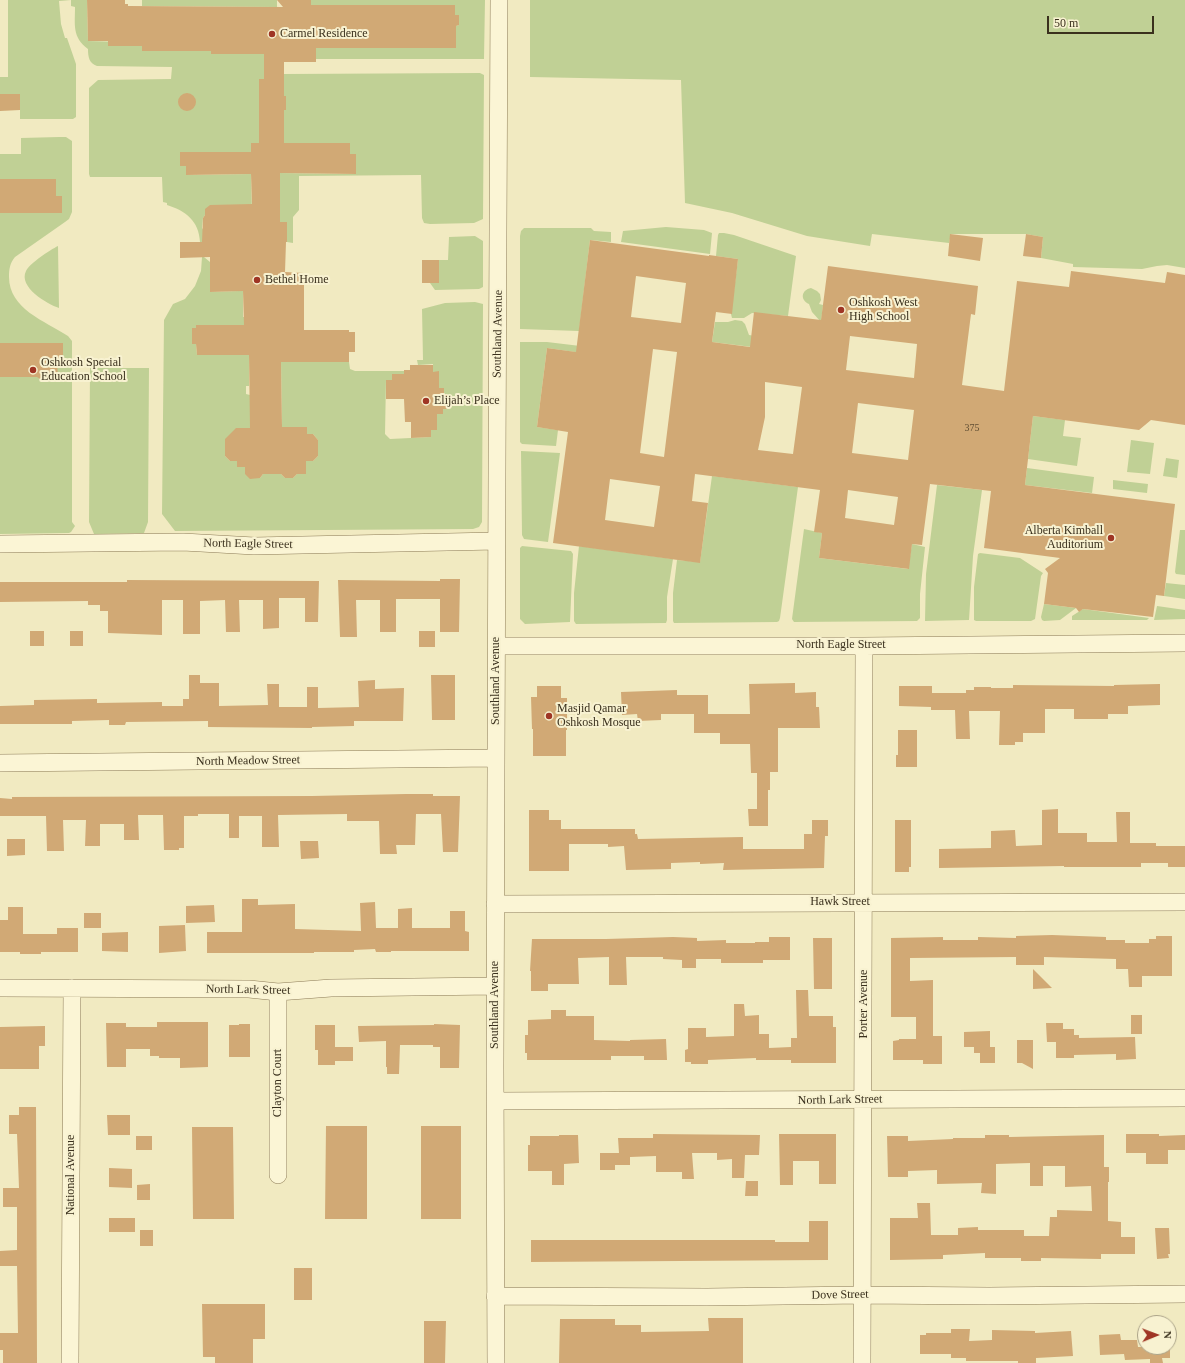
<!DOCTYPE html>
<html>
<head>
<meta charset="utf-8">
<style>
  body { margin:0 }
  #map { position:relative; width:1185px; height:1363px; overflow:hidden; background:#f1eac1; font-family:Georgia,serif }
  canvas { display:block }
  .north { position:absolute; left:1137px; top:1315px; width:40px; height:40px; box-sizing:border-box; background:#f8f2d1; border:1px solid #aca489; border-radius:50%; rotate:89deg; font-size:11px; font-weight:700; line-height:16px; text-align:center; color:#3a301d }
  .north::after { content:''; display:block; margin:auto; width:14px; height:18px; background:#9f3524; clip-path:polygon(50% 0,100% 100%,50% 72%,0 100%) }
  .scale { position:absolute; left:1047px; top:16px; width:107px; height:18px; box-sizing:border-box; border:2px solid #3a301d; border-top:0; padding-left:5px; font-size:12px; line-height:14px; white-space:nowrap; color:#3a301d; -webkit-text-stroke:3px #f8f2d1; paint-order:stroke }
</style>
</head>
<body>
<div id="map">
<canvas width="1185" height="1363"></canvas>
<div class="north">N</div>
<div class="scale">50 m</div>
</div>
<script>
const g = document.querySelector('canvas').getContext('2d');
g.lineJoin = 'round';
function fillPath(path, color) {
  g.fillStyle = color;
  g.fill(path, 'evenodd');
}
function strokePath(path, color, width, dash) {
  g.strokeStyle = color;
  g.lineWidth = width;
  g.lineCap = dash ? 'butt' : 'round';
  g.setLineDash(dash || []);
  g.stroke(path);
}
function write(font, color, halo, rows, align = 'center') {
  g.font = font + ' Georgia,serif';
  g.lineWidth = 4;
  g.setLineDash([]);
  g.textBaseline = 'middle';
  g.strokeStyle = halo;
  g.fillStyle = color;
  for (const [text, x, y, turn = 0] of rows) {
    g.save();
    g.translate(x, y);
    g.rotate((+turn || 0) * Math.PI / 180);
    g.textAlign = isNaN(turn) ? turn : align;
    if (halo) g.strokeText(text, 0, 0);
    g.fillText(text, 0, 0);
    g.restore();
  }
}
fillPath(new Path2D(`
  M8,0h79l1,41 176,5v33h-5v64l-8,1v8l-71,1v13h6l1,9 64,-1 1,39 -47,2 -2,3 -1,10 3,4 -1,10h-4c-1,-21 -14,-31 -33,-37v-2l-4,-1 -1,-25h-72l-1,-3v-86l9,-8 73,-1 1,-12 -75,-1c-8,-3 -9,-9 -9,-17 -16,-12 -13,-24 -13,-42l-4,-1v-6l-12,1 2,23 4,14h2l9,26v53l-3,2h-53v-25h-20v-17h8z
  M142,0h135v7l-135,-1z
  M311,0h174l-1,59h-168v-11h140v-22l3,-1v-10h-4v-10h-128l-1,2h-15z
  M530,0h655v268l-18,-3 -10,1 -15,3 -69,-2v-3l-32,-6 2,-21 -17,-3h-75l-2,9 -77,-9 -2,12 -63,-10 -75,-23 -47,-10 -4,-123 -151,-3z
  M480,73l4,2 -1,144 -9,4 -44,1 -6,-1 -2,-5 -1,-43 -122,1v34l-6,7v26l-6,-1v-20h-7v-49l74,1 2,-2v-18h-6v-11h-66v-33h2v-14h-2v-22z
  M59,137h7l6,4v71l-3,7 -4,3 -50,35c-5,6 -6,12 -6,20 0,32 36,44 59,59l4,5v181l3,4 -4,6 -2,1 -69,1v-380h21v-16z
  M666,227l38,3 8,3 -2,21 -89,-12 2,-11z
  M524,228h67l3,3 17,1v10l-21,-2 -11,91 -59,-2v-93l1,-5z
  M719,233h5l10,2 62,21 -8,60 -36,-3 -8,5h-12l-1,-4 7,-55 -22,-3 2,-21z
  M475,236l8,5v46l-4,2 -44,1 -5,-7h9v-23h9l1,-23z
  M58,246l1,62c-12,-4 -41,-21 -33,-37 4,-8 24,-21 32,-25z
  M202,257h2l6,5v30l29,-1v-4h4v30h5l1,8h-52l-1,3 -4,1v15h4l1,11h52v31h-3v8l4,1 3,33h-16l-12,28 5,5h7v6h8l15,11 3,-4h18l4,4h8l4,-4h9v-13h7l5,-5v-16l-5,-6h-6v-7h-29l4,-3 -1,-62h68l1,7 5,2h49v3h-12v6h-6l-1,54 5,5 41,-2v-7l6,-16h6v-5h4v-14l-3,-1v-6h-5v-16h-6v-8l-15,1 -1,-5h6l-1,-51 23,-6 30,-1 8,2 -1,218 -3,5 -6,2 -298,2 -13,-17 2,-194 9,-16 12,-5 10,-13 6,-15z
  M811,288l6,3 3,3 1,6 -2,4 4,1 -2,17 -9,-10 -3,-8c-9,-4 -8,-14 2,-16z
  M735,320l7,1 3,3 4,11 38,6 29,14 -104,-13 3,-20h13z
  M520,342h27l50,6 -1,7 -49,-7 -10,79 21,3 -2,16 -34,-2 -2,-2z
  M90,368h59l-1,154 -4,11 -50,1 -5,-12z
  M1033,416l32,4 -2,16 18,2 -4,28 -49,-7z
  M1131,440l23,3 -4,31 -23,-2z
  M521,451l39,2 -12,89 -24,-3 -2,-4z
  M1166,458l13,2 -2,18 -14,-2z
  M1027,468l67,9 -2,16 -67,-8z
  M712,476l86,11 -18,131 -1,3 -2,1 -103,1 -1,-2v-28l4,-33 23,2z
  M1113,480l35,4 -1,9 -34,-4z
  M937,485l45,5 -9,66 -4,64 -44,1 1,-47z
  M804,529l18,4 -3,25 89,11 4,-25 13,3 -5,47v24l-3,3 -123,1 -2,-3z
  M1180,530h5v45l-9,-1 -1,-2z
  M522,546l49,5 2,3 -3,68 -45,2 -5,-5v-71z
  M579,546l94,13 -6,38v23l-1,3 -90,1 -2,-3v-28z
  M980,553l40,5 23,15 -2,3 -6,43 -4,2h-55l-2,-1v-33l4,-33z
  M1166,583l19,2v14l-21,-3z
  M1044,604l32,4 -16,12 -16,1 -2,-1 -1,-3z
  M1157,606l28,4v9l-31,1z
  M1083,609l66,9 -2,2h-75v-4z`), '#c0d095');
fillPath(new Path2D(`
  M87,0h38v4h3v2l155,1 -6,-7h34v5h144v10h4v10l-3,1v22h-140v14h-32v34h2v14h-2v33h66v11h6v20l-76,-1v49h7v20h-1l-1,30 19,1v57h45v2h6v20h-6v10h-68l1,65h25v7h6l5,6v16l-5,5h-7v13h-9l-4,4h-8l-4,-4h-18l-3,4 -10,1 -5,-5v-7h-8v-6h-7l-5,-5v-17l11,-11h14l-1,-73h-52l-1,-11h-4v-16h4v-3h48l-1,-34 -33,1v-35l-30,1v-16h22l1,-24 2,-3v-6l5,-4 42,-1 -1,-30 -65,1v-9h-6v-14h71v-9h8v-64h5v-25h-53v-3h-69v-5h-34v-5h-20z
  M178 102a9 9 0 1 1 18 0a9 9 0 1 1-18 0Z
  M0,94h20v16l-20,1z
  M0,179h56v17h6v17h-62z
  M950,234l33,4 -3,23 -32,-5z
  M1026,234l17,3 -2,21 -18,-2z
  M590,240l119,16v-1l29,4 -6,55 -16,-2 -4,30 38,5 4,-35 67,8 7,-54 150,20 -3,29 -4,-1 -9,71 42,6 13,-110 52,6 2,-16 94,12 2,-11 18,3v150l-34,-5 -12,10 -106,-14 -8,69 150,19 -11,92 -8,-1 -3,22 -70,-8 -4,3 -3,-4 -32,-4 4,-31 -3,-4 15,-11 -76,-10 7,-57 -61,-7 -8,61 -10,-1 -3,25 -90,-11 3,-25 -8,-1 6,-42 -125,-16 -3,27 16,2 -8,60 -147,-20 15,-111 -31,-5 10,-79 29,4zM636,276l50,7 -5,40 -50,-6zM850,336l67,8 -3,34 -68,-8zM653,349l24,3 -13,105 -24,-4zM765,382l37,5 -9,67 -35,-4 7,-33zM858,403l56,7 -6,50 -56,-7zM610,479l50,7 -6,41 -49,-7zM848,490l50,7 -4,28 -49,-7z
  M422,260h17v23h-17z
  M0,343h63v16l-6,2 1,17 -18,1 -3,-2h-37z
  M410,365h23v7l6,-1v17h5v6h3v15h-4v5h-6v16h-6v7l-20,1v-16h-6l-1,-23h-18v-19h6v-6h12v-4h6z
  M440,579h20l-1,53h-19v-33h-44v33h-16v-32h-24l1,37h-17l-2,-57 102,1z
  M127,580l192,1 -1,41h-13v-24h-26v30l-16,1v-29h-24l1,32h-14l-1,-32 -25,1v33h-17v-34h-21v35l-54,-2v-22h-8v-6h-12v-4l-88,1v-20h127z
  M30,631h14v15h-14z
  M70,631h13v15h-13z
  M419,631h16v16h-16z
  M189,675h11v8h19v23l49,-1 -1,-21h12v23h28v-20h11v21l41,-1 -1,-26 17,-1v9l29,-1 -1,33h-49v5l-42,1v1l-104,-1v-6l-82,1 -1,3h-16v-5l-37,1v3h-72v-18l34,-1v-5l63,-1v4l65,-1v4h21v-7h6z
  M431,675h24v45h-23z
  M795,683v10l21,-1v15h3l1,21h-42v44h-8v18h-2v36h-19l-1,-17h9v-36h-6l-1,-29h-30v-11h-26v-19h-33v6l-23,1 -1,-7 -15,1 -1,-23 56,-2v5h31v19h42l-1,-30z
  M1160,684v21l-32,1v8h-20v5h-34v-10h-29v24h-22v9h-8v3h-16l1,-34h-31l1,28h-14l-1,-29h-24v-3l-32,-1v-20h33v7h34v-3h8v-3h17v1h22v-3l101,1v-1z
  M537,686h24v12h6v32h-1v26h-33v-27h-1l-1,-32h6z
  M898,730h19v37h-21v-12h2z
  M406,794h27v2h27l-2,56h-15l-2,-38h-25l-1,31h-19l1,9h-17l-1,-33h-32v-7l-69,1 1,32h-17v-31h-23v22h-10v-24h-31v2h-14v32h-5v2h-15l-1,-35h-25l1,25h-15v-16h-24v22h-15l1,-26h-23l1,31h-17l-1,-35h-46v-18l12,1v-2l300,-1z
  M1058,809v24h29v9h30l-1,-30h14v31h26v3h29v21h-17v-4h-27v4h-77v-1l-125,2v-19l52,-1v-17l24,-1 1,16 26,-1v-35z
  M529,810h20v10h12v9h74v5h2l1,5 105,-2v12h61v-15h8v-14h16v16h-3l-1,32 -101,2 1,-7 -24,1v-2l-29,1v6l-45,1 -2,-24 -16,1v-3h-39v27h-40z
  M895,820h16v47h-2v5h-14z
  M7,839h18v16l-18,1z
  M300,841h18l1,17 -18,1z
  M242,899h16v6l37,-1v25l66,2 -1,-28 15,-1 1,26h22v-19l14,-1v20h38v-17h15v20l4,1v19h-78v1h-15l-1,-3 -21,1v2h-40v1h-107v-21h35z
  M214,905l1,17 -29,1v-17z
  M8,907h15v27h34v-6h21v24h-37v2h-21v-2h-20v-32h8z
  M84,913h17v15h-17z
  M185,925l1,26 -27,2v-27z
  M128,932v20l-26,-1v-18z
  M1052,935l54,2v3h19v3h24v-4h7v-3h16v40h-30v11h-13l-1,-18h-12v-10l-72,-2v8h-28v-8l-106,1v23l23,-1v56h9v28h-19v-4h-30v-19l6,-1v-1h17v-22h-25v-79l52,-1v3h35v-3l38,1v-2z
  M673,937l24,1v3l29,-1v3h29v-1h14v-5h21v23h-27v3h-42v-4h-25v9h-14v-8l-19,-1v-2h-37l1,28h-18v-28l-31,1 1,26h-31v7h-17v-20h-1l2,-32h74z
  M813,938h19v51h-18z
  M1033,969l19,19 -19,1z
  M796,990h12l1,26h24v11h3v36h-45v-3h-35v-2l-48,2v4h-17v-2h-6v-12l3,-1v-21h18v9l28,-1v-32h10l1,12 14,-1v19h10v14l22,-1v-9h6z
  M551,1010h15v6h28v24l36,1v-1l36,-1 1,21h-23v-4h-33v4h-84v-7h-2v-18h3v-15l23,-1z
  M1131,1015h11v19h-11z
  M157,1022h51v45l-28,1v-10h-21v-2h-9v-7h-24v18h-19l-1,-44h20v4h31z
  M1046,1023h17v6h11v6h5v3l56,-1 1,22 -20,1v-6l-42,1v3h-18v-16h-9z
  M239,1024h11v33h-21v-32h10z
  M434,1024l26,1 -1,43h-19v-21h-7v-2h-33l-1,29h-12v-7h-1v-26l-27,1 -1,-16 76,-1z
  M315,1025h20v22h18v14h-18v4h-17v-15h-3z
  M45,1026v20h-6v23h-39v-42z
  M990,1031v16h5v16h-15v-10h-6v-6h-10v-15z
  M1017,1040h16v29l-11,-6h-5z
  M19,1107h17l1,256h-34v-13h-3v-17h18l-1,-67h-17v-15l17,-1v-43h-14v-19h16l-2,-54h-8v-19h10z
  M107,1115h23v20h-22z
  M326,1126h41v93h-42z
  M421,1126h40v93h-40z
  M192,1127h41l1,92h-41z
  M653,1134l107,1 -1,20h-14l-1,23h-12v-19l-15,1v-7h-25l2,26h-12v-7h-26v-16l-26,1v8h-15v5h-15v-17h19l-1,-15h35z
  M779,1134h57v50h-17v-23h-26v24h-13z
  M1126,1134h33v2l26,-1v15h-17v14h-22v-11h-20z
  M559,1135h19l1,28 -15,1v21h-12v-14h-24v-26h2v-9h29z
  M985,1135h24v2l95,-2v32h5v15h-1v39l13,1v15h14v17h-34v5l-60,-1v3h-20v-3h-36v-5l-42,2v4l-53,1v-42h28l-1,-15h13l1,32h27v-7l20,-1v3h46v6h25l1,-19h7v-7l35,1 -1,-25 -26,1v-21h-22v20h-13v-23l-34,1v30l-15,-1 1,-10 -45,1v-14l-29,1v6h-20l-1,-41h21v5l45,-2v-1h32z
  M136,1136h16v14h-16z
  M109,1168l23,1v19l-23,-1z
  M746,1181h12v15h-13z
  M150,1184v16h-13v-15z
  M109,1218h26v14h-26z
  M809,1221h19v39l-297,2v-22h244v2h34z
  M1155,1228h14l1,26h-2l1,4 -12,1z
  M140,1230h13v16h-13z
  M294,1268h18v32h-18z
  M202,1304h63v35h-12v24h-38v-6h-12z
  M708,1318h35v45h-184l1,-44h55v6h26v7l68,-1z
  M424,1321h22l-1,42h-21z
  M951,1329h19l-1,12 23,-1v-10l43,1v2l36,-2 2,25 -37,2v5h-18v-2h-52v-3h-15v-4h-31v-19h6v-2h25z
  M1120,1334l1,6h16l1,7h32v11h-8l1,5h-13v-4l-25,1 -1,-6 -24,1 -1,-20z`), '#d1a975');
const minor = new Path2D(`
  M0,544l183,-2 71,4 242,-5
  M497,646h367l321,-3
  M0,763l496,-5
  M495,904l690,-2
  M0,988l249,1 29,3 53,-4 164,-2
  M278,992v183
  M495,1101l690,-3
  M495,1296l212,1 155,-2 127,1 196,-2
  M70,1363l2,-375
  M496,1363c-1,-98 0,-196 -1,-295 0,-356 3,-712 4,-1068
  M862,1363l2,-717`);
strokePath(minor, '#8c7b57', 18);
strokePath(minor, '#fbf5d5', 17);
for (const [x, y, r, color] of [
  [272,34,4,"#9f3524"],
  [257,280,4,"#9f3524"],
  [841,310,4,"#9f3524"],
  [33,370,4,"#9f3524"],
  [426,401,4,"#9f3524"],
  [1111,538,4,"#9f3524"],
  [549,716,4,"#9f3524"]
]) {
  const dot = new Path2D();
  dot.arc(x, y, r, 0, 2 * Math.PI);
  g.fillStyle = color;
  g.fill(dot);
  strokePath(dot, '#f8f2d1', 1.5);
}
write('10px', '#604e33', null, [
  ["375",972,428]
]);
write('12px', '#3a301d', '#f8f2d1', [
  ["Carmel Residence",280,34],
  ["Bethel Home",265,280],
  ["Oshkosh West",849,303],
  ["High School",849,317],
  ["Oshkosh Special",41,363],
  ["Education School",41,377],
  ["Elijah’s Place",434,401],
  ["Alberta Kimball",1103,531,"right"],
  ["Auditorium",1103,545,"right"],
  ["Masjid Qamar",557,709],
  ["Oshkosh Mosque",557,723]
], 'left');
write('12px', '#3a301d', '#f8f2d1', [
  ["Southland Avenue",498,334,-89],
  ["North Eagle Street",248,544,1],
  ["North Eagle Street",841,645],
  ["Southland Avenue",496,681,-90],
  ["North Meadow Street",248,761,-1],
  ["Hawk Street",840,902],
  ["North Lark Street",248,990,1],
  ["Porter Avenue",864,1004,-90],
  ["Southland Avenue",495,1005,-90],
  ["Clayton Court",278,1083,-90],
  ["North Lark Street",840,1100,-1],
  ["National Avenue",71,1175,-90],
  ["Dove Street",840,1295,-1]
]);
</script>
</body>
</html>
